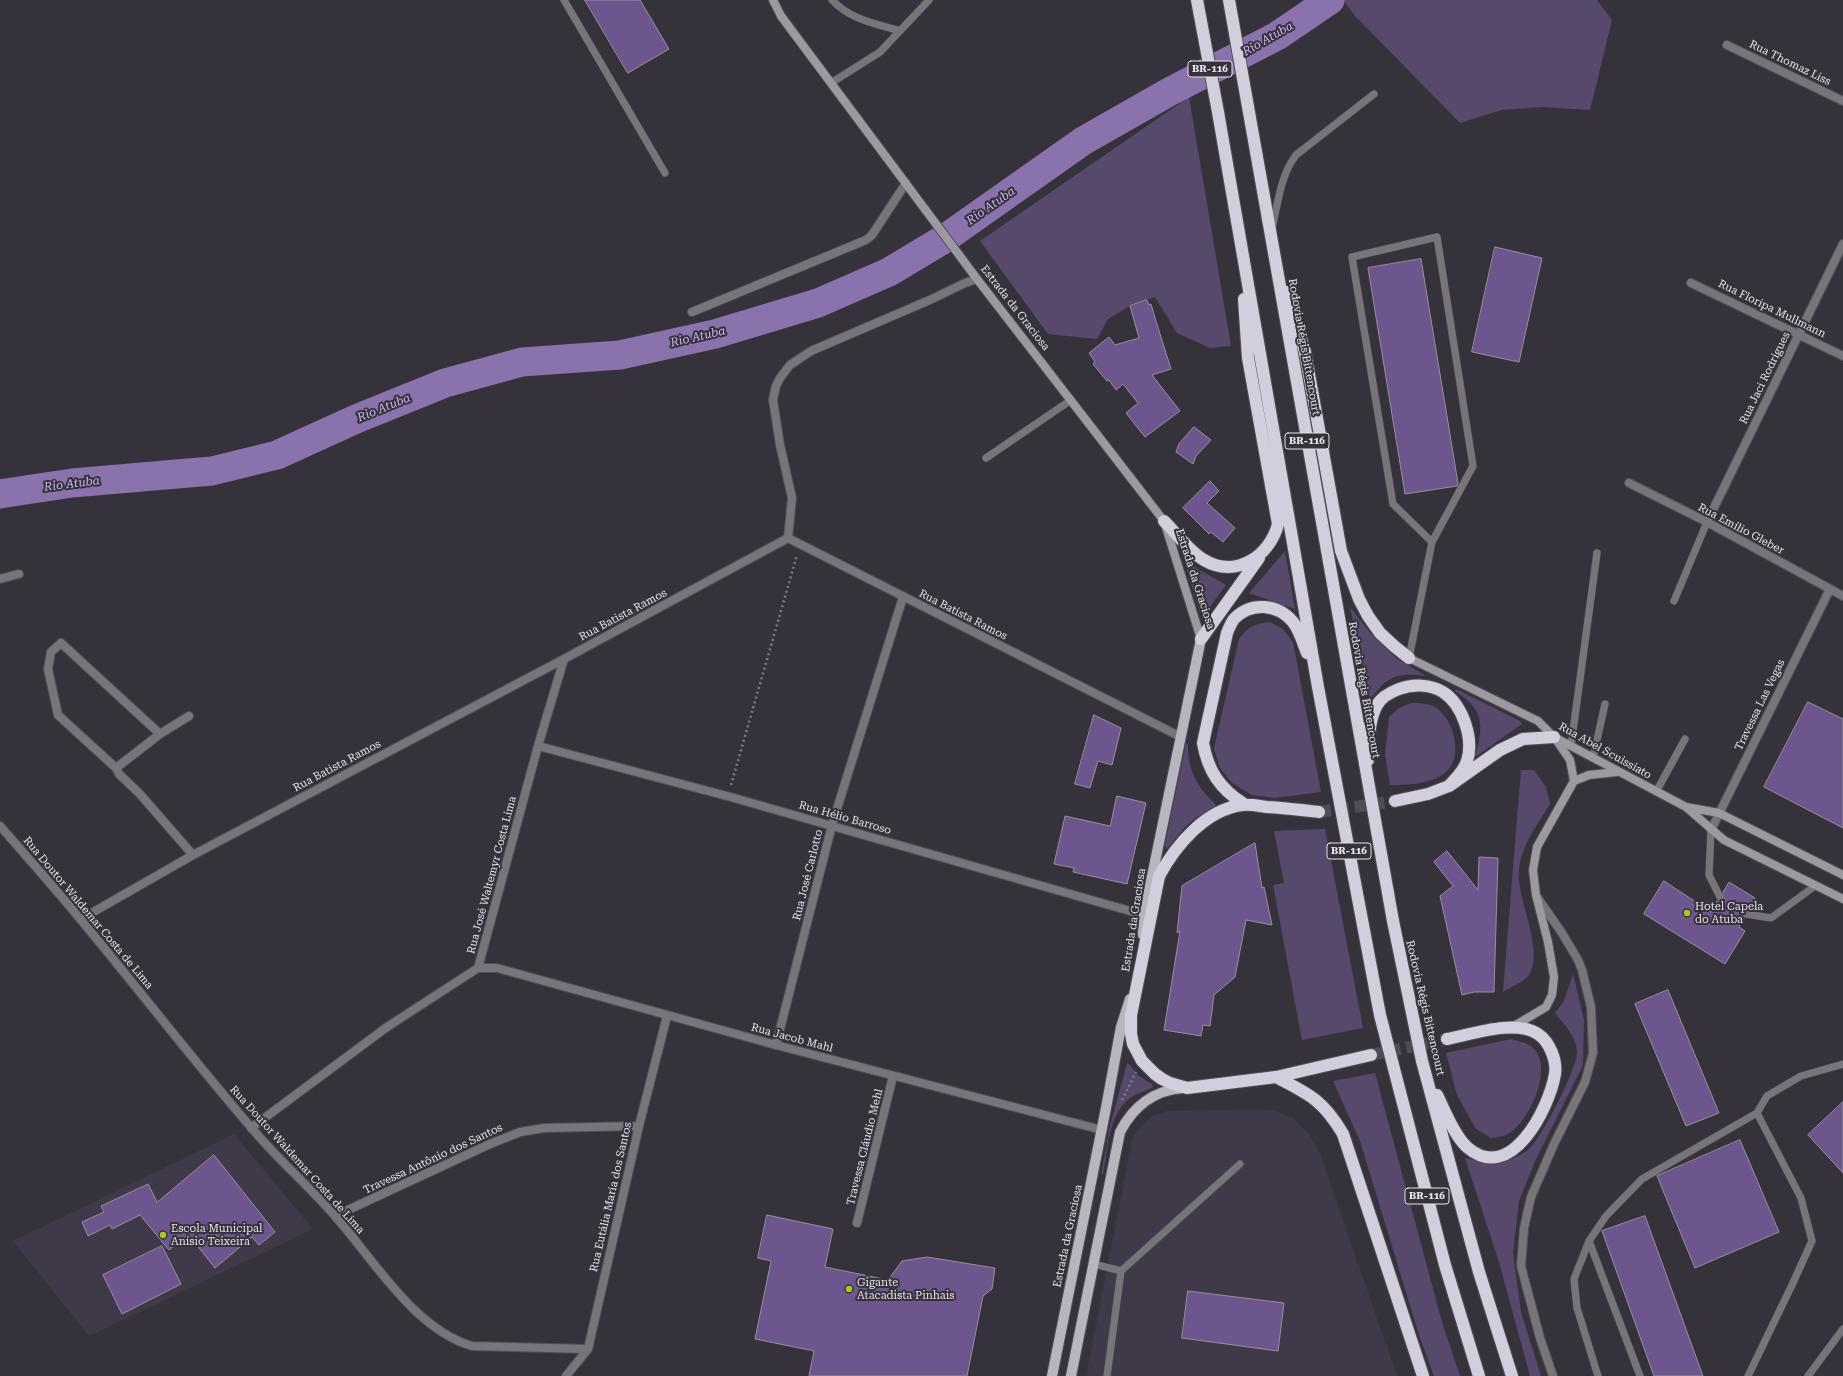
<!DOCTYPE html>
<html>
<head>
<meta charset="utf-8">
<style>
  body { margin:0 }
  canvas { display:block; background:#36323c }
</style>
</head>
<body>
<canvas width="1843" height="1376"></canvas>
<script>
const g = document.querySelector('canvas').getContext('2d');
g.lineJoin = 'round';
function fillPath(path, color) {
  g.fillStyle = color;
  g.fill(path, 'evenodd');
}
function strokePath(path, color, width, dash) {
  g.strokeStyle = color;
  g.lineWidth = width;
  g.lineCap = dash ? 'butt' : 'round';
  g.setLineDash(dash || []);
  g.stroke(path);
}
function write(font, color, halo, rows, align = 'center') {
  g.font = font + ' "Roboto Serif",serif';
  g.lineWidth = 4;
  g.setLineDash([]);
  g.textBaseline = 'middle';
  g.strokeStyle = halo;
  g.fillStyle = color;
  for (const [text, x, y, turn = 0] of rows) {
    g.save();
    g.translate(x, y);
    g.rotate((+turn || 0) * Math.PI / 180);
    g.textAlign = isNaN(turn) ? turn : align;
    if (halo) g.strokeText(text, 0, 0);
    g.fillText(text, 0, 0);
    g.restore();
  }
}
fillPath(new Path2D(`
  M1256,1109l16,1 21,8 15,15 12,21 77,222h-311l47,-240 18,-19 16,-6z
  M234,1134l79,95 -224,107 -76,-95z`), '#3f3949');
fillPath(new Path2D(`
  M1343,0h254l15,20 -22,90 -48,-3 -40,3 -42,13 -105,-107z
  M1189,97l42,249 -21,2 -33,-15 -22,-36 -24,8 -23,14 -11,20 -49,-5 -68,-93z
  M1285,551l10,58 -46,-16z
  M1188,565h3l35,20 -22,30 -4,-2 -14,-46z
  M1350,607l21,27 25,24 30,18c-29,-4 -39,0 -56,24z
  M1269,622l13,6 11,14 28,150 -46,6 -23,-3 -20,-12 -12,-15 -6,-20 25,-109c9,-12 15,-15 30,-17z
  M1456,689l64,32 2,3 -47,33c-1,-4 2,-7 3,-11 6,-29 1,-39 -23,-55z
  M1411,703c9,0 19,0 27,6 15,12 25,45 10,61 -13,14 -39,15 -58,15l-5,-30 4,-38 10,-9z
  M1186,743l2,1c-1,17 5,35 16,48 3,5 10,9 12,14l-1,2 -20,10 -11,10 -17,21 -2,-4z
  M1521,770h13l12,17 4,17c-12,20 -29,41 -31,66 -3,30 26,79 10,105 -5,7 -19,12 -26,17z
  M1325,829l38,199 -61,12 -29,-155 11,-2 -10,-52z
  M1573,974l11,46 -1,45 -47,94 -17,42 -6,52 8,59 20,64h-11l-31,-114 -34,-104c13,2 30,8 42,3 7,-3 16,-7 22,-12 12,-10 49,-82 48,-97 -1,-16 -12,-27 -22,-39l9,-12z
  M1511,1039c6,2 13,3 18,6 29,16 0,80 -23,90 -5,2 -11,2 -15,3l-15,-9 -19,-34 -11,-42z
  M1127,1063l2,1 10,12 13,8 1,3c-7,4 -16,6 -23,11 -22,17 -22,50 -27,76h-2l9,-48z
  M1375,1073l67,249 18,54h-26l-14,-38 -60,-197 -27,-60z`), '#56496b');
strokePath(new Path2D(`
  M0,494l72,-11 140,-12 65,-16 79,-36 89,-36 77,-21 98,-7 95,-21 103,-31 71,-31 55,-33 139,-98 86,-49 108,-56 53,-36`), '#8a72ac', 29);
const building = new Path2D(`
  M585,0h55l29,49 -41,24z
  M1495,247l47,11 -23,104 -47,-10z
  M1421,259l37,224 -1,3 -52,8 -37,-226z
  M1147,300l2,5 2,-1 4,14 16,51 -19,6 28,36 -35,26 -19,-24 12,-10 -15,-19 -7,6 -7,-10 -2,1 -14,-17 2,-2 -6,-9 20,-16 6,8 24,-7 -9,-32z
  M1194,427l17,13 -15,16 -3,8 -17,-12 3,-8z
  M1210,481l9,10 -12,12 28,25 -12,14 -12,-10 -2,2 -26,-26z
  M1808,702l35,17v109l-79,-41z
  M1094,715l27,13 -9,37 -14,-4 -8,27 -15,-4z
  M1117,796l29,7 -19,81 -54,-12 1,-4 -20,-4 11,-48 45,10z
  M1255,843l7,45 2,-1 8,38 -26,-5 -11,57 -21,18 -4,31 -7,-1 -2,11 -37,-6 16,-99 -3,2 5,-47z
  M1447,851l31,39 1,-33 19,1 -4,134h-20l-12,3 -22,-99 13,-10 -19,-24z
  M1664,881l47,31 6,-11 5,1 2,-3 -1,-7 6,-10 26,16 -6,11 -7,2 -1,4 3,3 -5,9 6,4 -20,33 -81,-50z
  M1668,990l51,123 -33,13 -51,-122z
  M1843,1102v71l-35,-38z
  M1740,1140l39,92 -84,36 -38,-92z
  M214,1155l61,77 -16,13 -7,-8 -37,31 -27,-34 -19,16 -29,-35 -28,14 -2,-4 -22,11 -6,-14 22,-10 -3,-6 47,-22 9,18z
  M767,1215l66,14 -8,38 63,13 14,-19 25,-4 68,11 -3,21 -9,7 -16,80h-158l5,-25 -59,-12 16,-78 -13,-3z
  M1645,1216l58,160h-49l-52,-145z
  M162,1246l19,38 -59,30 -19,-39z
  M1188,1291l96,12 -6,48 -96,-13z`);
fillPath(building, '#6d568e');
strokePath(building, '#95909c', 1);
strokePath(new Path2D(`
  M1319,812l76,-11
  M1371,1055l76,-16`), '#504c56', 12, [12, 6]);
const service = new Path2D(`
  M564,0l101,173
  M832,0c19,20 42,23 68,31
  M831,83l49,-31 49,-52
  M1272,228c6,-24 8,-52 24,-73l78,-61
  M986,458l85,-58
  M1674,601l33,-79
  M1409,658l23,-116 41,-76 -36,-229 -85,20 41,247 39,38
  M1571,746l26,-193
  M1593,758l12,-54
  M1656,792l29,-53
  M1711,830l-2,45 11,22
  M1746,914l25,4 44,-32
  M1589,1241l51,135
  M1094,1264l27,7 119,-107
  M1107,1376l14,-105
  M1598,1376l-21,-68 -3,-29 15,-38 17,-25 36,-37 115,-66 10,-17 34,-20 42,-12
  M1748,1376l44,-91 20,-44 -11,-43 -44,-85
  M1808,1376l35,-47`);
const minor = new Path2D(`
  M1727,45l116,56
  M1691,283l152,73
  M692,312l174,-72 6,-5 34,-52
  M1629,483l78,39 136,74
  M1707,522l136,-278
  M788,538l4,-40 -12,-53 -7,-45 3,-14 4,-8 10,-13 21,-14 121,-52 33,-16 12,-4
  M0,579l19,-5
  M160,734l-99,-91 -10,9 -3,17 10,46 58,53 3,6 20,19 54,62
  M538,746l189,50 417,119
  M116,768l44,-34 29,-18
  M0,826c27,31 55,62 81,94 57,68 111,139 169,206 26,32 58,59 85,90 39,44 79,113 137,130l116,3
  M1711,830l119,-241
  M81,919l112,-64 371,-196 224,-121 393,199
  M478,968h19l279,77 326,85
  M776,1045l56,-220 71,-228
  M251,1128l136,-101 91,-59 60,-222 26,-87
  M335,1216l155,-72 30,-12 24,-4 95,-2
  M857,1223l36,-147
  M566,1376l22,-27 51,-223 28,-110`);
const tertiary = new Path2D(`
  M1537,897l25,36 16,27 4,10 9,37 2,46 -8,29 -31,62 -23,53 -7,31 -3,38 19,72 13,38`);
const secondary = new Path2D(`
  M773,0l8,16 196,263 187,242 37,118
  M1409,658l129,63 16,16 132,70 38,33 119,59
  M1557,741l13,19 4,21
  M1686,807l33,6 124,62
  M1514,1026l32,-19 6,-12 2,-18 -6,-35 -12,-47 -3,-25 4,-23 37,-66 15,-6 28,-3`);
const primary = new Path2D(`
  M1143,935l1,-20 57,-276
  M1052,1376l54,-268 15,-81 9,-28
  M1071,1376l49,-244c13,-25 34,-42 63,-44`);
const motorway = new Path2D(`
  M1197,0l21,112 100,575 62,328 65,250 34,111
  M1229,0l164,921 29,140 57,211 33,104
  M1287,292l18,60 36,199 18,48 9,17 12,17 14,13 15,12
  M1164,521c13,13 25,30 40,39 32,19 66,-4 74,-36l-30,-166 -4,-59
  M1201,639l58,-81
  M1368,760c1,-17 0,-39 9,-55 4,-7 14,-13 22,-16 14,-5 31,-5 44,3 20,13 31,47 24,69 -3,10 -11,17 -18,25
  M1395,801l33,-7 21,-8 51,-36 23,-11 31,-2
  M1244,804c-24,-15 -36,-33 -41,-61l24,-110c2,-5 4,-10 7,-14 17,-18 44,-15 59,3 7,9 10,21 14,31
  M1319,812c-18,-2 -35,-4 -52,-5 -8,-1 -17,-3 -25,-2 -37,5 -66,40 -83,71l-28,139v19l2,10 9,17 13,13 7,5 8,4 17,5 89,-11 95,-22
  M1276,1077c33,17 47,23 67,57l80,242
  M1437,1095c8,16 18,42 31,53 43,36 81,-39 87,-74 2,-13 -5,-32 -17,-40 -23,-15 -65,0 -91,5`);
strokePath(service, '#524e58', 8);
strokePath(minor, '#524e58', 10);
strokePath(tertiary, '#524e58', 10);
strokePath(secondary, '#524e58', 10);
strokePath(primary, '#524e58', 12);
strokePath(motorway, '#524e58', 14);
strokePath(new Path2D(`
  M731,785l66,-230
  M1122,1100l14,-28`), '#7e7b83', 2.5, [2, 3]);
strokePath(service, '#77757a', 7);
strokePath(minor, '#77757a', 8);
strokePath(tertiary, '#77757a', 8);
strokePath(secondary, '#9c99a1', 8);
strokePath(primary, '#b9b5bf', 10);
strokePath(motorway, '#d3cedb', 12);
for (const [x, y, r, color] of [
  [1687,913,4,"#a4c824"],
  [163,1235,4,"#a4c824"],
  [849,1289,4,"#a4c824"]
]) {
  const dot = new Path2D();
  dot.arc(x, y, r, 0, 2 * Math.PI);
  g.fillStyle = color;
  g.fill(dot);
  strokePath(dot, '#36323c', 1.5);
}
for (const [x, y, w] of [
  [1210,69,44],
  [1307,441,44],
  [1349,851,44],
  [1427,1196,44]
]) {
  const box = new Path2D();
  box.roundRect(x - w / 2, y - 8, w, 16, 3);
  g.fillStyle = '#36323c';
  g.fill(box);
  strokePath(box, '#e4e2e8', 1);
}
write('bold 10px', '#e4e2e8', null, [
  ["BR-116",1210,69],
  ["BR-116",1307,441],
  ["BR-116",1349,851],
  ["BR-116",1427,1196]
]);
write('11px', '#e4e2e8', '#36323c', [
  ["Rua Thomaz Liss",1790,63,26],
  ["Estrada da Graciosa",1015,308,52],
  ["Rua Floripa Mullmann",1772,309,26],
  ["Rodovia Régis Bittencourt",1304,347,80],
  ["Rua Jaci Rodrigues",1765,378,-64],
  ["Rua Emílio Gleber",1741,529,28],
  ["Estrada da Graciosa",1195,579,72],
  ["Rua Batista Ramos",623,615,-28],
  ["Rua Batista Ramos",963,615,27],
  ["Rodovia Régis Bittencourt",1364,690,80],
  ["Travessa Las Vegas",1760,705,-64],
  ["Rua Abel Scuissiato",1605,751,29],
  ["Rua Batista Ramos",337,766,-28],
  ["Rua Hélio Barroso",845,818,16],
  ["Rua José Waltemyr Costa Lima",492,875,-75],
  ["Rua José Carlotto",808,875,-76],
  ["Rua Doutor Waldemar Costa de Lima",88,913,50],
  ["Estrada da Graciosa",1134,920,-81],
  ["Rodovia Régis Bittencourt",1425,1008,77],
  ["Rua Jacob Mahl",792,1038,15],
  ["Travessa Cláudio Mehl",865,1147,-76],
  ["Travessa Antônio dos Santos",433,1159,-25],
  ["Rua Doutor Waldemar Costa de Lima",297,1160,48],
  ["Rua Eutália Maria dos Santos",611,1197,-77],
  ["Estrada da Graciosa",1068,1236,-78]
]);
write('11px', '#e4e2e8', '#36323c', [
  ["Hotel Capela",1695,907],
  ["do Atuba",1695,920],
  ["Escola Municipal",171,1229],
  ["Anísio Teixeira",171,1242],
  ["Gigante",857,1283],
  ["Atacadista Pinhais",857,1296]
], 'left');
write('italic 12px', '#ceb4f7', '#36323c', [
  ["Rio Atuba",1268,39,-30],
  ["Rio Atuba",991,206,-35],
  ["Rio Atuba",698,337,-13],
  ["Rio Atuba",384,408,-22],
  ["Rio Atuba",72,484,-7]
]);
</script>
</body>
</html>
